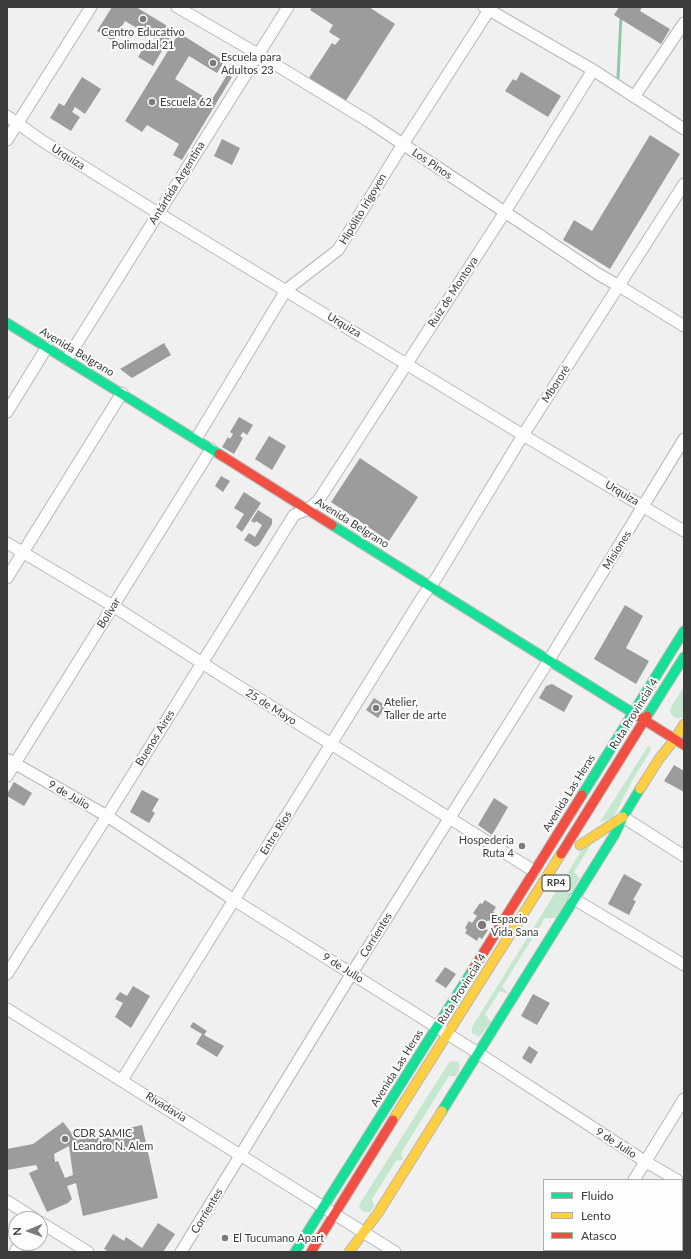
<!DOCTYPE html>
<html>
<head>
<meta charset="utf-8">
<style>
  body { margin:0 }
  #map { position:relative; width:691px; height:1259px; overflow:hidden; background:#eff0ef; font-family:Lato,sans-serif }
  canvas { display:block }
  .frame { position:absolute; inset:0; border:8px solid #3b3c3b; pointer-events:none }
  .legend { position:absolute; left:543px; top:1179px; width:140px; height:72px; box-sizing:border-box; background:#fbfefc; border:1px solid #aeb0af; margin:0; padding:5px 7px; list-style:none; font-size:12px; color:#3b3c3b }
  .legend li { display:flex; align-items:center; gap:8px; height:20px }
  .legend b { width:20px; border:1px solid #aeb0af }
  .north { position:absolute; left:8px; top:1211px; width:40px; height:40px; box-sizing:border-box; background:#fbfefc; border:1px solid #aeb0af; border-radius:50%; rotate:268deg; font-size:11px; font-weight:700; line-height:16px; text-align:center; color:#3b3c3b }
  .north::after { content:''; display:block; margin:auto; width:14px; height:18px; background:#7a7b7a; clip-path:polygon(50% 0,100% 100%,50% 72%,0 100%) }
</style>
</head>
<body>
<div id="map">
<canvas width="691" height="1259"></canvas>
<div class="frame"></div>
<ul class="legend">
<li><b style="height:5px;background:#16e098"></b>Fluido</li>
<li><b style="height:5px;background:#ffcf43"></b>Lento</li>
<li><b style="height:5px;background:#f24e42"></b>Atasco</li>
</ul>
<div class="north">N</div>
</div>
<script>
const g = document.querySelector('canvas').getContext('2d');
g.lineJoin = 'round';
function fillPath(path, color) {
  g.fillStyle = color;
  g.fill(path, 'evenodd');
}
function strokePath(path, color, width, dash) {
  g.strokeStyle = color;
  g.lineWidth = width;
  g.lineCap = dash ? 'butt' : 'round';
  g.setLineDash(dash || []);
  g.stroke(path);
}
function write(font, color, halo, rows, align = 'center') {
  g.font = font + ' Lato,sans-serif';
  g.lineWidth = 4;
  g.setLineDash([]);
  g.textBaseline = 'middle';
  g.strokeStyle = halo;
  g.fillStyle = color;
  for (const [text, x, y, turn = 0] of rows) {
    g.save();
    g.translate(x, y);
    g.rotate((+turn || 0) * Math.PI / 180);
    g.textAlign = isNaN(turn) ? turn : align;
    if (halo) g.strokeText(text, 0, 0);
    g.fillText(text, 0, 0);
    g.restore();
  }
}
fillPath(new Path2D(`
  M684,686v30c-6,5 -14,1 -14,-7z
  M648,746h2l1,4 -19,31 -19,37 -13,4z
  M586,843h6l-18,29 6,6 -24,40h-11l-43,69 7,7 -9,-3 -15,23 6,8 -12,15 -7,-4v-6z
  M452,1061l6,1c4,5 0,9 -2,14h-7l-48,77 2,7 -7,1 -24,38 2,7 -4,6c-6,1 -10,-1 -11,-7l89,-141z`), '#c5e7d0');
strokePath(new Path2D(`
  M618,78l3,-62`), '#91c6a6', 3);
fillPath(new Path2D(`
  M112,7h24l38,23 -21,36 -15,-9 9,-15 6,4 4,-6 -32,-19 -12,20 -16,-10z
  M312,7h57l26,17 -50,78 -36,-24 23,-35 3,2 5,-6 -11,-7 4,-7 -23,-15z
  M619,7h23l-2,4 30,18 -9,15 -47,-29z
  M179,33l45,28 -7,12 -28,-17 -14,23 36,22 16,-26 5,2 -50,83 -9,-5 6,-11 -32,-19 -5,7 -17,-11z
  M521,72l40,24 -13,21 -43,-26 8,-12 3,2z
  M82,77l19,12 -16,25 -10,-7 -3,5 8,5 -9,14 -21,-13 9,-15 5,3z
  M650,135l30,19 -70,115 -47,-29 11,-20 18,11z
  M222,139l18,9 -8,17 -18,-9z
  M164,343l7,12 -39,23 -12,-9z
  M239,417l14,8 -6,10 -4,-3 -3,4 3,2 -9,16 -12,-7 6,-10 2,2 3,-5 -3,-2z
  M269,436l17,10 -14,24 -17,-11z
  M360,458l58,39 -29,44 -58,-39z
  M221,476l9,5 -7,11 -8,-6z
  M244,492l17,11 -19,29 -6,-5 8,-13 -10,-6z
  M258,510l14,9v5l-13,21 -4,2 -11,-7 5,-7 6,4 7,-12 -6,-4 -1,2 -4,-2z
  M625,605l18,11 -17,32 23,13 -13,23 -42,-25z
  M552,684l21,12 -9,16 -25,-14 7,-12z
  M374,698l12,8 -8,12 -12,-8z
  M674,765l10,6v21l-20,-11z
  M14,782l18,11 -8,13 -17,-10v-2z
  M142,790l17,9 -7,12 3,2 -6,10 -19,-11z
  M494,798l14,9 -16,28 -14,-10z
  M624,874l18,10 -9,16 3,1 -7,14 -21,-11z
  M485,900l11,7 -3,5 4,2 -5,9 -4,-3 -5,8 5,2 -6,9 -3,-2 -2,4 -12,-8 2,-3 -2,-2 4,-7 3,2 5,-7 -4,-3 7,-10 2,1z
  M445,967l11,7 -10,14 -11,-7z
  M133,986l17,10 -19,32 -16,-11 8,-14 -8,-4 5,-7 7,4z
  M533,994l17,9 -13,22 -16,-9z
  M193,1022l14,9 -3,4 20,11 -7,11 -21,-13 6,-10 -12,-7z
  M529,1046l9,6 -7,12 -9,-6z
  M63,1122l14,18 65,-15 16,73 -75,18 -7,-33 -9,3 5,13 -4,4 -21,9 -18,-39 9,-4 -2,-4 -29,5v-21l26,-5zM69,1146l4,29 -8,3 -7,-17 -3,1 -1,-8z
  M158,1223l17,11 -12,18h-54l-5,-3 9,-15 11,7 2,-4 16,11z`), '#9b9c9b');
const street = new Path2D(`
  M177,7l81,47 110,67 230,153 21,12 65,40
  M484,7l109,63 91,59
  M634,97l50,-74
  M7,116l37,26 114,71 365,222 161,96
  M7,140l84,-133
  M67,359l221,-352
  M7,412l40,-65
  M196,439l90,-149 52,-40 65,-106 88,-137
  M7,543l106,63 111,71 310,194
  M7,578l115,-185
  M7,759l100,57 127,84 244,153 168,109 31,18
  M7,776l204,-327
  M623,817l61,39
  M574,899l110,66
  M7,974l100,-158 187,-301 14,-6 10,-8 187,-289 88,-142
  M7,1009l388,243
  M122,1080l301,-484 14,-19 86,-142 161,-251
  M634,1180l50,-81
  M7,1201l28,18
  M40,1222l48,30
  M15,1252l5,-9
  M181,1252l171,-279 197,-313 135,-221
  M588,1252l2,-2`);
const fast = new Path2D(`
  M7,323l212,131
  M332,525l309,193
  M647,716l37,-59
  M582,795l102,-164
  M442,1111l173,-277 8,-17 17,-28
  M295,1252l177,-281`);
const slow = new Path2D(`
  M640,789l19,-30 16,-20 9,-15
  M580,845l43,-28
  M393,1120l168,-266
  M349,1252l29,-39 64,-102`);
const jam = new Path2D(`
  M219,454l113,71
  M641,718l43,27
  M561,854l86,-138
  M472,971l110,-176
  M311,1252l82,-132`);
strokePath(street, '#b6b7b6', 13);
strokePath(fast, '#b6b7b6', 11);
strokePath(slow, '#b6b7b6', 11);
strokePath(jam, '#b6b7b6', 11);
strokePath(street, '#fdfdfd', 11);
strokePath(fast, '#16e098', 9);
strokePath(slow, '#ffcf43', 9);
strokePath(jam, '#f24e42', 9);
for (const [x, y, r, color] of [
  [143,19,4,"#7a7b7a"],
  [213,63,4,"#7a7b7a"],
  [152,102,4,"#7a7b7a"],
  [376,708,4,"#7a7b7a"],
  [522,846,4,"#7a7b7a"],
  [482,925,5,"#7a7b7a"],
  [65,1139,4,"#7a7b7a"],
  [225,1238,4,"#7a7b7a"]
]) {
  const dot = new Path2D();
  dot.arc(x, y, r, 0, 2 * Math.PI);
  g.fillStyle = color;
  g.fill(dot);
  strokePath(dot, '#fbfefc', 1.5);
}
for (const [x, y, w] of [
  [556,883,28]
]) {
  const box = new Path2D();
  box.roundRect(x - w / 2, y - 8, w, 16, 3);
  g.fillStyle = '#fbfefc';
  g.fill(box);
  strokePath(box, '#3b3c3b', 1);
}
write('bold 10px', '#3b3c3b', null, [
  ["RP4",556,883]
]);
write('11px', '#3b3c3b', '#fbfefc', [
  ["Centro Educativo",143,32,"center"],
  ["Polimodal 21",143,45,"center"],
  ["Escuela para",221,57],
  ["Adultos 23",221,70],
  ["Escuela 62",160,102],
  ["Atelier,",384,702],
  ["Taller de arte",384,715],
  ["Hospederia",514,840,"right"],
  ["Ruta 4",514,853,"right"],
  ["Espacio",491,919],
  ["Vida Sana",491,932],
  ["CDR SAMIC",73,1133],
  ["Leandro N. Alem",73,1146],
  ["El Tucumano Apart",233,1238]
], 'left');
write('11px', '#3b3c3b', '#fbfefc', [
  ["Urquiza",68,157,32],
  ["Los Pinos",432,164,34],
  ["Antártida Argentina",177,183,-58],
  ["Hipólito Irigoyen",363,209,-59],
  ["Ruiz de Montoya",453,292,-57],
  ["Urquiza",344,325,31],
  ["Avenida Belgrano",77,352,31],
  ["Mbororé",556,384,-57],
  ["Urquiza",622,493,31],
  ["Avenida Belgrano",352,523,32],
  ["Misiones",617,550,-58],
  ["Bolivar",109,613,-58],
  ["25 de Mayo",271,707,32],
  ["Ruta Provincial 4",634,714,-58],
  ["Buenos Aires",155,738,-58],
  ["Avenida Las Heras",569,793,-58],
  ["9 de Julio",69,795,30],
  ["Entre Ríos",276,833,-58],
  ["Corrientes",376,935,-58],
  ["9 de Julio",343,968,32],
  ["Ruta Provincial 4",462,989,-58],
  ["Avenida Las Heras",397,1068,-58],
  ["Rivadavia",166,1107,32],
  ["9 de Julio",616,1143,33],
  ["Corrientes",207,1211,-59]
]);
</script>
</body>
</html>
